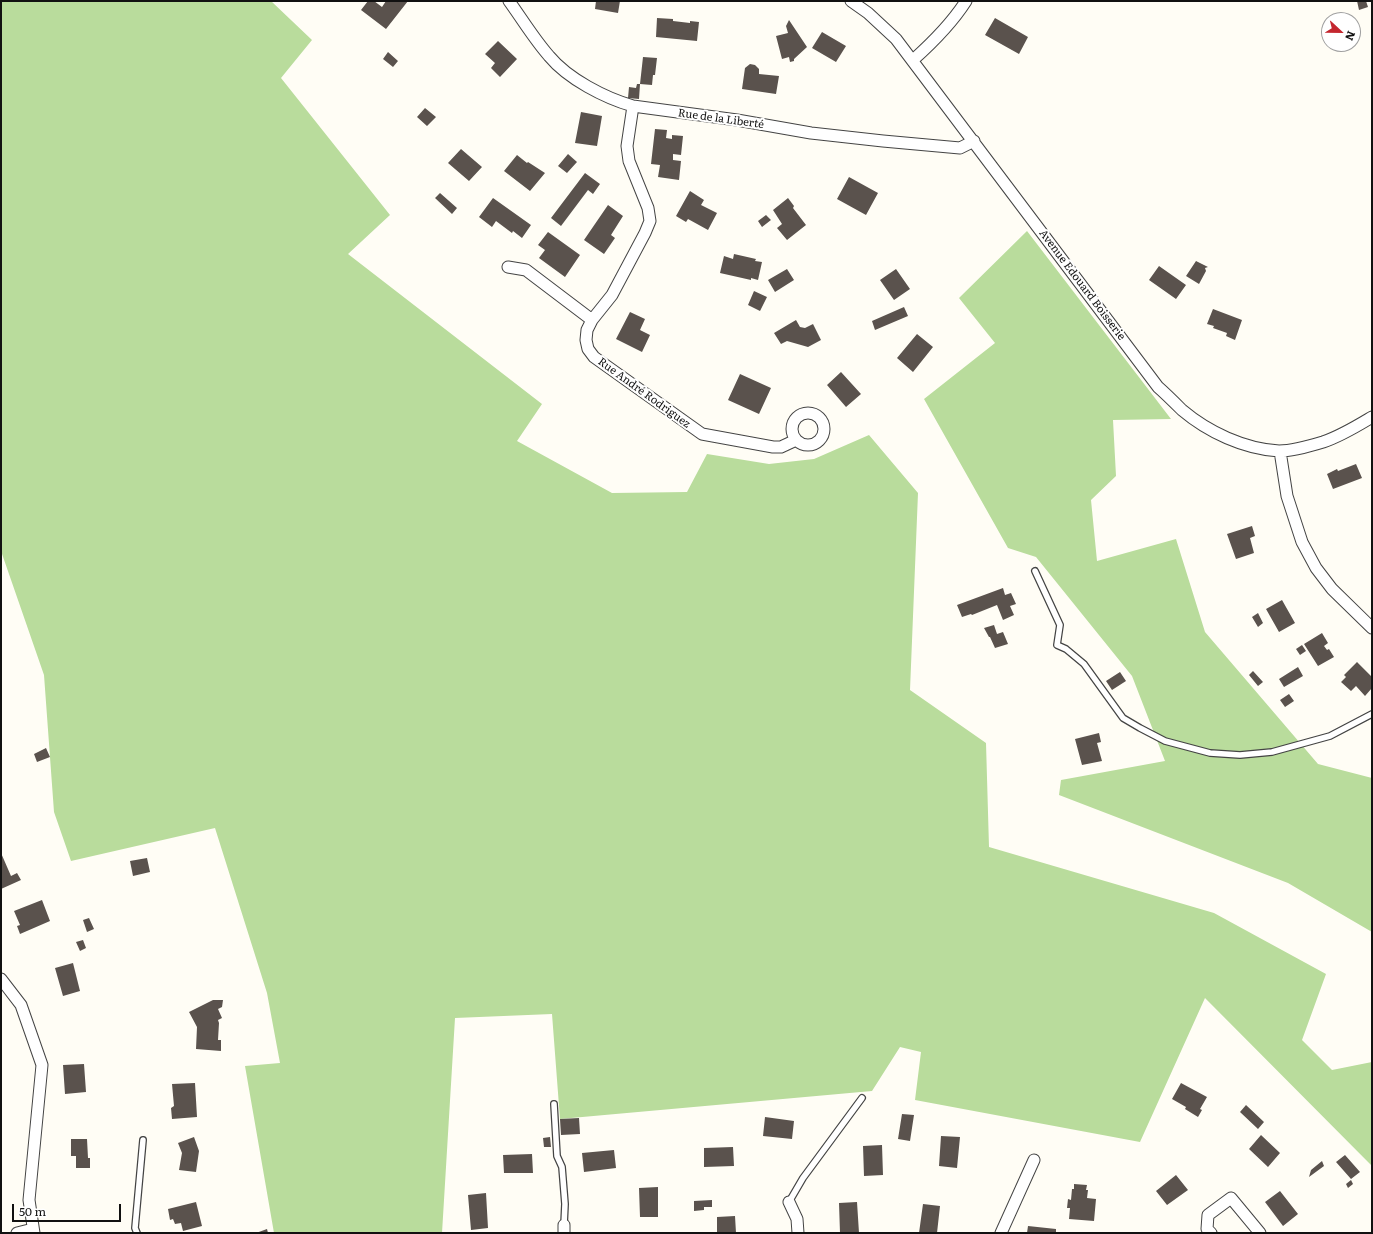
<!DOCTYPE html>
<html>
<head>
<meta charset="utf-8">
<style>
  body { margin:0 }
  #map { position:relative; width:1373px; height:1234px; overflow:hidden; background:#fffdf5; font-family:Literata,serif }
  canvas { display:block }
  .frame { position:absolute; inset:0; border:2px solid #111; pointer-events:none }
  .north { position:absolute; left:1321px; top:12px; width:40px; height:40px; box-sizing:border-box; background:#fff; border:1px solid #a0a0a0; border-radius:50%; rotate:112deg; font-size:11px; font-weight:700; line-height:16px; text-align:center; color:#111 }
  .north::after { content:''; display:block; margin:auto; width:14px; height:18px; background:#c4262e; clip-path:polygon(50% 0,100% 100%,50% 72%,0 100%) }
  .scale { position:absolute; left:12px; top:1204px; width:109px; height:18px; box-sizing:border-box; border:2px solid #111; border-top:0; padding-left:5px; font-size:12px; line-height:14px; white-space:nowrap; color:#111; -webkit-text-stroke:3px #fff; paint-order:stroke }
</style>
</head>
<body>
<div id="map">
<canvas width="1373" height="1234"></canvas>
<div class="frame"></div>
<div class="north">N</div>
<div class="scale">50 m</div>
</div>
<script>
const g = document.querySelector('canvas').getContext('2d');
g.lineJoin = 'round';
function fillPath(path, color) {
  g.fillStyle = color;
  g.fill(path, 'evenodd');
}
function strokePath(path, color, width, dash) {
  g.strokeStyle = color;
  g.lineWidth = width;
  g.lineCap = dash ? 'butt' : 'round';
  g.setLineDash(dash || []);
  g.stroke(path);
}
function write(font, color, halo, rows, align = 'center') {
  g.font = font + ' Literata,serif';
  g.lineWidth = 4;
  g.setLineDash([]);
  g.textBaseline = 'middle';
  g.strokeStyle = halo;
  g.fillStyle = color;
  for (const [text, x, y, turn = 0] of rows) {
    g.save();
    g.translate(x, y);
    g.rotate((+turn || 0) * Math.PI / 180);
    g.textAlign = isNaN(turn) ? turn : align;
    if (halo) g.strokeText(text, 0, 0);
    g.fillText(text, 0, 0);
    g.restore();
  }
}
fillPath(new Path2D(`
  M1,1h270l41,39 -31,38 109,137 -42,39 194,150 -25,37 95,52 75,-1 20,-38 62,10 45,-5 55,-24 49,58 -8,197 76,53 3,104 225,66 112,61 -24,66 30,30 40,-8v104l-167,-168 -65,144 -225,-42 6,-48 -21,-5 -28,44 -312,28 -8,-105 -97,4 -13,215h-168l-29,-167 35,-3 -13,-70 -52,-165 -144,33 -17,-49 -10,-137 -43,-124z
  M1027,231l144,188 -58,1 3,56 -25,24 6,61 79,-22 29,93 113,132 54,14v154l-84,-49 -229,-88 2,-15 104,-19 -33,-85 -96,-119 -28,-9 -84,-149 71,-56 -36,-45z`), '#b9dc9c');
fillPath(new Path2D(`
  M368,1h6l8,6 4,-6h22l-22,28 -25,-19z
  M596,1h24l-2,12 -23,-4z
  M1357,1h9l2,6 -9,3z
  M657,18l16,1v2l17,2v-2l9,1 -2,19 -41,-4z
  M995,18l33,19 -9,17 -34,-19z
  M789,20l18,27 -13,12v2l-4,1 -1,-5 -7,2 -6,-23 12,-3 -2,-7z
  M822,32l24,14 -10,16 -24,-14z
  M498,41l19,18 -17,18 -9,-9 4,-5 -10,-9z
  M388,52l10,9 -5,6 -10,-8z
  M643,57l14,1 -2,17h-2l-1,10 -12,-1z
  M750,64l5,1 4,4v5l20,2 -3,18 -34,-5 3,-21z
  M637,84h3l-1,15 -11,-1 1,-11 7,1z
  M425,108l11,9 -9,9 -10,-9z
  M581,112l21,4 -5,30 -22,-3z
  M655,129l12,1 -1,8 6,1v-4l11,1 -2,19 -8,-1v6l8,1 -2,19 -21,-3 2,-12 -9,-1z
  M461,149l21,18 -13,14 -21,-18z
  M568,154l9,8 -10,11 -9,-7z
  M517,155l10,8 1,-1 17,11 -15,18 -26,-20z
  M585,173l15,11 -7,10 -5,-4 -27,36 -10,-8z
  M849,177l29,16 -12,22 -29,-16z
  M690,191l14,9 -3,5 16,8 -9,17 -20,-11 -2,3 -10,-6z
  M440,193l17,15 -5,6 -17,-16z
  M493,198l38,27 -9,13 -9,-7 -1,2 -16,-12 -4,6 -13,-10z
  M788,198l6,8 -1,2 13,17 -19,15 -10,-12 5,-4 -9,-14z
  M608,205l15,11 -12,19 4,3 -11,16 -20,-14z
  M766,215l5,5 -9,7 -4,-6z
  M548,232l32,23 -15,22 -26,-19 6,-8 -7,-5z
  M734,254l22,5 -1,2 7,1 -4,18 -7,-2v2l-31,-7 4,-17 9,3z
  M1196,261l12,6 -3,1 1,3 -7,13 -13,-8z
  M1159,266l27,19 -10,14 -27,-19z
  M787,269l7,11 -19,12 -7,-12z
  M896,269l14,20 -16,11 -14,-20z
  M754,291l13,6 -7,14 -12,-6z
  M904,307l4,9 -33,14 -3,-9z
  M1213,309l29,11 -7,20 -9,-4 1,-3 -14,-5 1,-2 -7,-2z
  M630,312l15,7 -5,11 10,5 -8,17 -26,-13z
  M796,320l4,7 5,1 8,-4 8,16 -13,7 -21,-6 -6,3 -7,-11z
  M917,334l16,13 -20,25 -16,-14z
  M841,372l20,22 -15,13 -19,-22z
  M740,374l31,14 -12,26 -31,-14z
  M1356,464l6,14 -29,11 -6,-15 10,-5 1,2z
  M1252,526l3,10 -5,2 4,15 -18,6 -9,-25z
  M1003,588l2,7 6,-2 5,11 -6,2 4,9 -11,5 -6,-15 -25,10 -1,-1 -9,3 -5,-12z
  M1282,600l13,23 -16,9 -13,-23z
  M1258,613l5,10 -5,4 -6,-10z
  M994,625l3,9 6,-2 5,12 -13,4 -5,-11h-1l-5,-9z
  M1322,633l6,10 -4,3 3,4 2,-1 5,8 -16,9 -14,-22z
  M1302,645l4,6 -6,4 -4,-6z
  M1357,662l15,15v11l-7,8 -9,-10 -5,5 -10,-9 5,-5 -2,-2z
  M1298,667l5,9 -19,11 -5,-8z
  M1253,671l10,11 -5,4 -9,-11z
  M1120,672l6,9 -14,9 -6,-9z
  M1289,694l5,7 -9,6 -5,-7z
  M1099,733l2,9 -4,1 5,18 -20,4 -7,-26z
  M46,748l4,9 -13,5 -3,-8z
  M1,853l10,23 6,-3 4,7 -20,9z
  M147,858l3,14 -17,4 -3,-15z
  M42,900l8,21 -30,13 -3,-8 3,-1 -6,-14z
  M89,918l5,11 -7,3 -4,-12z
  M83,940l3,8 -6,3 -4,-9z
  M73,963l7,28 -17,5 -8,-28z
  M213,1000h10l-1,7 -4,2 4,9 -4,2 1,3 -1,17h3v11l-25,-2 1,-22 -8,-15z
  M84,1064l2,28 -21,2 -2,-29z
  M195,1083l2,34 -25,2 -1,-11 3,-2 -2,-22z
  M1181,1083l26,14 -7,12 2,1 -4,7 -13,-8 1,-2 -14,-8z
  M1246,1105l18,17 -6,7 -18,-17z
  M902,1114l12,1 -4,26 -12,-2z
  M765,1117l29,4 -2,18 -29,-3z
  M579,1118l1,16 -19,1 -1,-16z
  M1261,1135l19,18 -12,14 -19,-18z
  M941,1136l19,1 -3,31 -18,-2z
  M194,1137l5,14 -3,21 -17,-2 3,-17 -4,-10z
  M550,1137l1,10h-7l-1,-9z
  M71,1139h16l1,19h2v10h-14v-12h-5z
  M882,1145l1,30 -19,1 -1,-30z
  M733,1147l1,19 -30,1v-19z
  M614,1150l2,18 -32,4 -2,-19z
  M532,1154l1,19h-29l-1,-18z
  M1345,1155l15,17 -9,7 -15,-17z
  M1322,1161l2,5 -15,11 2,-7z
  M1176,1175l12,15 -21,15 -11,-14z
  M1351,1180l2,4 -5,4 -2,-4z
  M1074,1184l13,1 -1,5h2l-1,8 9,1 -2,22 -25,-2 1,-11h-3l1,-9 3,1 1,-11h2z
  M658,1187v30h-18l-1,-29z
  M1280,1191l18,23 -15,12 -18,-24z
  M486,1193l2,35 -17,2 -3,-35z
  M712,1200v7h-8v3l-10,1v-10z
  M196,1202l6,24 -19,5 -2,-8 -6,1 -2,-5 -3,1 -2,-11z
  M857,1202l2,31h-19l-1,-30z
  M923,1204l17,2 -3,27h-18z
  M735,1216l1,17h-19v-16z
  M1028,1226l28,3v4h-29z
  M267,1229l1,4h-12z`), '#5a524d');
const lane = new Path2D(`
  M1035,571l25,54 -3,20 9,4 18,15 39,54 17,10 25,13 45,12 30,2 32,-3 58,-16 42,-22
  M554,1104l3,52 5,11 3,37 -1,21
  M789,1202l14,-24 59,-80
  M137,1233l-2,-5 8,-88`);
const street = new Path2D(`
  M509,1c13,18 25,38 40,55 19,23 56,42 84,50l104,14 74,13 72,8 77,7 14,-7
  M851,1l17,12 28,26 262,348c8,7 16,15 24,23 26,22 62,39 97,41 14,0 31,-5 44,-9 18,-6 34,-16 49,-25
  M913,60c19,-17 39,-37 53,-59
  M633,106l-6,40 2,15 19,47 2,13 -5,12 -33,62 -20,25 -5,10 -1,10 2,9 6,8 108,77 71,13h8l15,-7
  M508,267l18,3 66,50
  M792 429a16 16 0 1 1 32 0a16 16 0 1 1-32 0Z
  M1280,451l7,45 15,46 14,26 16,21 40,39
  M1,979l20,26 21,60 -13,135 5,33
  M789,1202l8,17 1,14
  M564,1225v8
  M17,1233l16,-4
  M1001,1233l33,-73
  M1211,1233l-4,-4 1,-14 23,-17 29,35`);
strokePath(lane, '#444', 8);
strokePath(street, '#444', 13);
strokePath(lane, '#fff', 5.5);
strokePath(street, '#fff', 11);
write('11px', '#111', '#fff', [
  ["Rue de la Liberté",721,119,8],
  ["Avenue Edouard Boisserie",1082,285,53],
  ["Rue André Rodriguez",644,393,36]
]);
</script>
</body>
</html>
